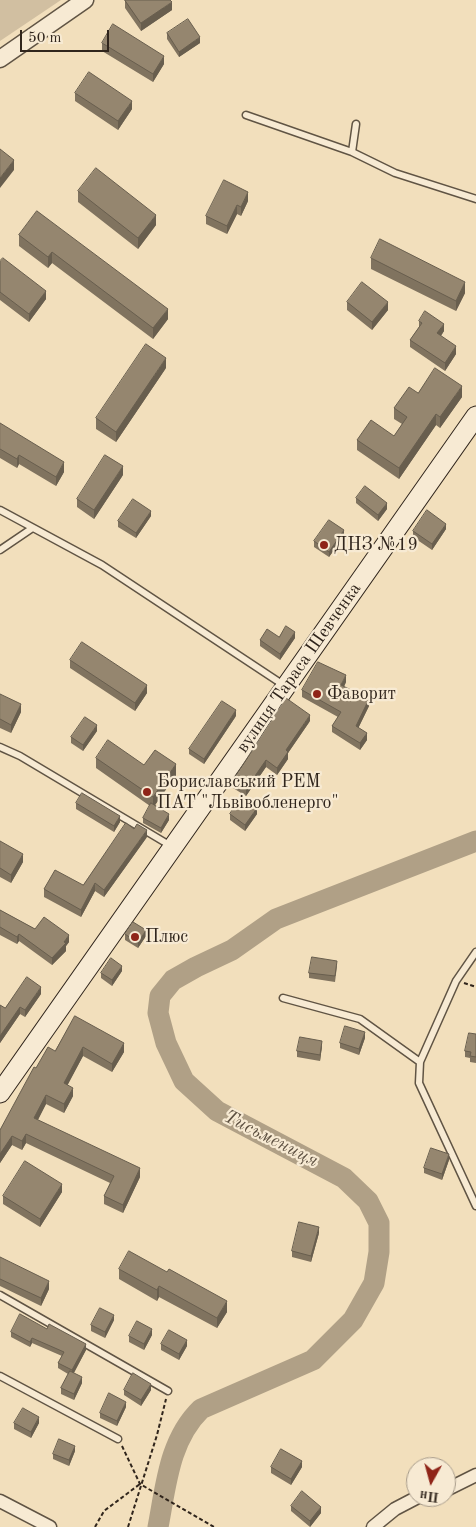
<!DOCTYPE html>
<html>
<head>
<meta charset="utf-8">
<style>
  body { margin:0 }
  #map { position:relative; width:476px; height:1527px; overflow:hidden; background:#f2dfbc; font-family:"Old Standard TT",serif }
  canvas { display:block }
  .north { position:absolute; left:406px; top:1457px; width:50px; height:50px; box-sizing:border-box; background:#f7ead3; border:1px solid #a79b8a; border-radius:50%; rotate:187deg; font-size:14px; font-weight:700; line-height:20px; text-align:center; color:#30251c }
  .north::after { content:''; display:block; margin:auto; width:18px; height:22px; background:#8f2418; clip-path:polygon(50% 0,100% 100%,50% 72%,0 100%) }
  .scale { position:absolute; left:20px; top:30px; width:89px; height:22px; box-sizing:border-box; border:2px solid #30251c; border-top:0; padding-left:6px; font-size:15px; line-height:18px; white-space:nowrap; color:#30251c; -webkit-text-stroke:4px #f7ead3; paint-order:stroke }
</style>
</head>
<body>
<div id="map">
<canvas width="476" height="1527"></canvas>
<div class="north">Пн</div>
<div class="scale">50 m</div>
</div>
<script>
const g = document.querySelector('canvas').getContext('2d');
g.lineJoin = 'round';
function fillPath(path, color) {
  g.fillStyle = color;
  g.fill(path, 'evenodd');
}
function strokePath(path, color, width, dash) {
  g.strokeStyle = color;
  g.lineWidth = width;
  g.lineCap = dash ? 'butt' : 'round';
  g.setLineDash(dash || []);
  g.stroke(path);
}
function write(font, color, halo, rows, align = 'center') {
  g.font = font + ' "Old Standard TT",serif';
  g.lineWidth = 4.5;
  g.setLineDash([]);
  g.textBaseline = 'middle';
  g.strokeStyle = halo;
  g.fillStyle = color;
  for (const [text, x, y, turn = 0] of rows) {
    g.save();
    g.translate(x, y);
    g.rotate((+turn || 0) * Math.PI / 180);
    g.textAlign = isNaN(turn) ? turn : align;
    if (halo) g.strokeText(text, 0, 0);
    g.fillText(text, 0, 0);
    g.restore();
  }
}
fillPath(new Path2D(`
  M0,0h61l-61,41z`), '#d1bfa1');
strokePath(new Path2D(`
  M158,1527c8,-41 11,-87 43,-118l112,-49 40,-40 21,-37 5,-31v-29l-11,-22 -24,-23 -127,-67 -33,-30 -18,-38 -8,-30 2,-17 13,-16 23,-13 36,-17 44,-31 200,-78`), '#b0a086', 21);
const service = new Path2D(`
  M246,115l106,37 43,21 81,26
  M352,152l4,-28
  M0,510l102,55 183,121
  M0,550l31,-21
  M0,747l20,9 151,90
  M476,952l-20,29 -36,81 -1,21 57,123
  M283,998l77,21 60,43
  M0,1295l168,96
  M0,1376l118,63`);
const minor = new Path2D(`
  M446,1490l30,-15
  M0,1501l50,26
  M373,1527l22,-18 23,-12`);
const tertiary = new Path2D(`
  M0,59l85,-59`);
const secondary = new Path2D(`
  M0,1093l476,-677`);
strokePath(service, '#605444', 9);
strokePath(minor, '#605444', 15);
strokePath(tertiary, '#605444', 19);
strokePath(secondary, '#30251c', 21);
strokePath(new Path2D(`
  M464,983l12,4
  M122,1446l18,38 74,43
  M95,1527l9,-16 36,-27
  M128,1527l29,-92 9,-36`), '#30251c', 2, [4, 2.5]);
strokePath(service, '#f7ead3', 6);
strokePath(minor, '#f7ead3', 12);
strokePath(tertiary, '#f7ead3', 16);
strokePath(secondary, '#f7ead3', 19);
fillPath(new Path2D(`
  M125,0l47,10 -31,21 -16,-23z
  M167,33l33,10 -21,14 -12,-18z
  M102,43l62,21 -11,18 -51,-31z
  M75,93l57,16 -14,21 -43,-29z
  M78,191l78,34 -18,24 -60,-47z
  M248,201l-7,15 -4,-2 -10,20 -21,-10v-8z
  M37,211l131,108 -15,20 -101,-76 -4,5 -29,-22v-11z
  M371,258l94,35 -9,18 -85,-42z
  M0,261l46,38 -17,23 -29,-22z
  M347,302l41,8 -16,20 -25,-20z
  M419,321l25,10 -3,5 15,18 -11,17 -35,-24v-7l9,-13z
  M166,368l-50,74 -20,-13v-11z
  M418,393l44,4 -22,31 -4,-3 -37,54 -42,-29v-10l37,-4 8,-12 -8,-5v-11z
  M0,423l64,49 -8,14 -37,-22 -2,4 -17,-10z
  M123,475l-29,44 -17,-12v-8z
  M356,498l31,11 -9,12 -22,-18z
  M151,516l-15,22 -18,-11v-6z
  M446,529l-14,21 -19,-13v-6z
  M344,536l-15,21 -15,-10v-6z
  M279,637l16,1 -15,22 -20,-14v-6z
  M70,660l77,33 -12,18 -65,-43z
  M346,682l-2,5 25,19 -11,22 9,12 -7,10 -28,-18v-6l6,-9 -36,-20v-7z
  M0,694l21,18 -10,21 -11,-5z
  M236,716l-32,48 -15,-10v-5z
  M310,721l-22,32v6l-11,16 -11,-8 -20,29 -13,-8v-7z
  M97,731l-14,20 -12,-8v-6z
  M96,758l48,7 32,10 -21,30 14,15 -8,13 -18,-10v-5l7,-12 -54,-38z
  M76,803l44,19 -6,10 -38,-23z
  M230,814h27l-12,17 -15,-11z
  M147,837l-43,60 -9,-6 -14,26 -37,-20v-8l39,-4z
  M0,841l23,21 -12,21 -11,-6z
  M0,910l35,19 34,13 -3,4v5l-14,14 -33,-24 -2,3 -17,-9z
  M125,934l21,2 -8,12 -13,-8z
  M337,966l-2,16 -26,-4v-5z
  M122,971l-10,15 -11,-8v-5z
  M41,994l-16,23 -5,-3 -20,29v-38l5,3z
  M75,1016l49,36 -12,20 -29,-16 -16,29 6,11 -9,17 -18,-9 -8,16 102,57 -17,36 -19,-9v-8l6,-13 -84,-40 -4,7 -10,-5 -12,18v-33l36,-62 19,-17z
  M476,1034v29l-6,-1v-4l-5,-1v-6z
  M365,1038l-6,17 -19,-7v-5z
  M322,1046l-2,15 -23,-4v-6z
  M449,1160l-7,20 -18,-7v-5z
  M62,1192l-22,35 -37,-23v-8z
  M319,1233l-8,29 -19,-5v-6z
  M0,1257l49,32 -8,17 -41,-20z
  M119,1269l108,43 -10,16 -58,-31 -2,4 -38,-22z
  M114,1320l-9,18 -14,-7v-6z
  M11,1332l75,18 -12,23 8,10 -8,17 -13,-6v-6l7,-14 -10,-6v-5l4,-7 -30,-13 -2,4 -19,-10z
  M152,1335l-8,15 -15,-8v-6z
  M161,1344l26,2 -8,14 -18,-10z
  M124,1390h27l-10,16 -17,-11z
  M126,1407l-9,19 -17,-8v-5z
  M14,1423h25l-8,15 -17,-9z
  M75,1451l-6,15 -16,-7v-5z
  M271,1467h31l-11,18 -20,-12z
  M291,1506l30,7 -11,14 -19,-16z`), '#80735f');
fillPath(new Path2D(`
  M172,2v8l-31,21v-8z
  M200,37v6l-21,14v-5z
  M164,56v8l-11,18v-8z
  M132,101v8l-14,21v-9z
  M14,160v10l-14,18v-10z
  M248,192v9l-7,15v-9z
  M237,205v9l-10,20v-8z
  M156,215v10l-18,24v-11z
  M52,252v11l-4,5v-11z
  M465,282v11l-9,18v-10z
  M46,291v8l-17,23v-8z
  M388,302v8l-16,20v-8z
  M168,309v10l-15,20v-11z
  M444,324v7l-7,10v-8z
  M456,346v8l-11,17v-8z
  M166,358v10l-50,74v-10z
  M462,386v11l-22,31v-11z
  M436,414v11l-37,54v-11z
  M19,455v9l-2,4v-9z
  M64,462v10l-8,14v-9z
  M123,466v9l-29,44v-9z
  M387,503v6l-9,12v-6z
  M151,511v5l-15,22v-5z
  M446,524v5l-14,21v-6z
  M344,530v6l-15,21v-5z
  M295,632v6l-15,22v-6z
  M346,675v7l-5,10v-7z
  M147,685v8l-12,18v-8z
  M369,699v7l-13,27v-7z
  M21,704v8l-10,21v-8z
  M236,710v6l-32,48v-5z
  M310,715v6l-22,32v6l-11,16v-7l9,-18z
  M97,725v6l-14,20v-6z
  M367,733v7l-7,10v-7z
  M266,760v7l-20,29v-7z
  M176,764v11l-23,33v-11z
  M257,808v6l-12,17v-6z
  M169,814v6l-8,13v-5z
  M120,816v6l-6,10v-6z
  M147,830v7l-43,60v-7z
  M23,854v8l-12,21v-8z
  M95,883v8l-14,26v-7z
  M146,930v6l-8,12v-5z
  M19,934v7l-2,3v-7z
  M69,935v7l-3,4v5l-14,14v-7z
  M122,966v5l-10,15v-6z
  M41,987v7l-16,23v-7z
  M20,1007v7l-20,29v-7z
  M365,1032v6l-6,17v-6z
  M322,1041v5l-2,15v-6z
  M124,1043v9l-12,20v-8z
  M83,1047v9l-19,36v-9z
  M73,1088v8l-9,17v-9z
  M46,1095v9l-12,23v-9z
  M26,1134v9l-4,7v-9z
  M12,1136v9l-12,18v-9z
  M449,1154v6l-7,20v-6z
  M140,1168v9l-17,36v-8z
  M62,1184v8l-22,35v-8z
  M319,1227v6l-8,29v-6z
  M49,1281v8l-8,17v-8z
  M159,1286v11l-2,4v-11z
  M227,1301v11l-10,16v-10z
  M114,1315v5l-9,18v-6z
  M152,1329v6l-8,15v-6z
  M32,1338v5l-2,4v-5z
  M187,1340v6l-8,14v-6z
  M86,1344v6l-14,26v-6z
  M82,1377v6l-8,17v-6z
  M151,1384v6l-10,16v-6z
  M126,1402v5l-9,19v-5z
  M39,1417v6l-8,15v-6z
  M75,1446v5l-6,15v-6z
  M302,1461v6l-11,18v-6z
  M321,1507v6l-11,14v-6z`), '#685e4e');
const building = new Path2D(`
  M125,0h45l2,2 -31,21z
  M188,19l12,18 -21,15 -12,-19z
  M113,24l51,32 -11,18 -51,-31z
  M89,72l43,29 -14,20 -43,-28z
  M0,149l14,11 -14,18z
  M96,168l60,47 -18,23 -60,-47z
  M224,180l24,12 -7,15 -4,-2 -10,21 -21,-10z
  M37,211l131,98 -15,19 -101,-76 -4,5 -29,-22z
  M380,239l85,43 -9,19 -85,-43z
  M3,258l43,33 -17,23 -29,-22v-31z
  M362,282l26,20 -16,20 -25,-20z
  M425,311l19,13 -7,9 19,13 -11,17 -35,-23 12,-17 -3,-2z
  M146,344l20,14 -50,74 -20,-14z
  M435,368l27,18 -22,31 -4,-3 -37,54 -42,-28 14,-20 23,16 13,-19 -13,-9 15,-21 9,6z
  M0,423l64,39 -8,15 -37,-22 -2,4 -17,-10z
  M105,455l18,11 -29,44 -17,-11z
  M365,486l22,17 -9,12 -22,-17z
  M133,499l18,12 -15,22 -18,-12z
  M427,510l19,14 -14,20 -19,-13z
  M329,520l15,10 -15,22 -15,-11z
  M286,626l9,6 -15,22 -20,-14 7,-11 12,8z
  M82,642l65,43 -12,18 -65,-43z
  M318,662l28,13 -5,10 28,14 -13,27 11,7 -7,10 -28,-17 9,-14 -39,-22z
  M0,694l21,10 -10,21 -11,-6z
  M286,698l24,17 -24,35 2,2 -11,16 -11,-8 -20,29 -13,-8z
  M222,701l14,9 -32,49 -15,-10z
  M85,717l12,8 -14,20 -12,-8z
  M108,740l36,25 11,-15 21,14 -23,33 -57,-39z
  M82,793l38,23 -6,10 -38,-23z
  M241,797l16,11 -12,17 -15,-11z
  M151,803l18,11 -8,14 -18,-10z
  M126,823l8,6 3,-5 10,6 -43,60 -9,-7 -14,27 -37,-21 11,-19 28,15z
  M0,841l23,13 -12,21 -11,-7z
  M0,910l35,19 9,-12 25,18 -5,7 2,1 -14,15 -33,-24 -2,3 -17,-10z
  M133,922l13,8 -8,13 -13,-9z
  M312,957l25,4 -2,15 -26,-3z
  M111,958l11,8 -10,14 -11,-7z
  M27,977l14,10 -16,23 -5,-3 -20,29v-31l5,3z
  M75,1016l49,27 -12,21 -29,-17 -19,36 9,5 -9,16 -18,-9 -12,23 106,50 -17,37 -19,-9 10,-20 -88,-42 -4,7 -10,-5 -12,18v-24l34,-63 2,1 12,-21 7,4z
  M345,1026l20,6 -6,17 -19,-6z
  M469,1033l7,1v23l-6,-1 1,-4 -6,-1z
  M300,1037l22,4 -2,14 -23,-4z
  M431,1148l18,6 -7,20 -18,-6z
  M25,1161l37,23 -22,35 -37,-23z
  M299,1222l20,5 -8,29 -19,-5z
  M129,1251l38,21 2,-3 58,32 -10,17 -58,-32 -2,4 -38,-21z
  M0,1257l49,24 -8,17 -41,-19z
  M100,1308l14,7 -9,17 -14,-7z
  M20,1314l27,15 2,-5 37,20 -14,26 -14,-7 6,-11 -32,-14 -2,4 -19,-10z
  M137,1321l15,8 -8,15 -15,-8z
  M169,1330l18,10 -8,14 -18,-10z
  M70,1371l12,6 -8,17 -13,-6z
  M133,1373l18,11 -10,16 -17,-10z
  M109,1393l17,9 -9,19 -17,-8z
  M23,1408l16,9 -8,15 -17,-9z
  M59,1439l16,7 -6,14 -16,-6z
  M281,1449l21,12 -11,18 -20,-12z
  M302,1491l19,16 -11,14 -19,-15z`);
fillPath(building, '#95866f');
strokePath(building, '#685e4e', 1);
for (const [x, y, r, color] of [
  [324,545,5,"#8f2418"],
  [317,694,5,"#8f2418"],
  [147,792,5,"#8f2418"],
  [135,937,5,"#8f2418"]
]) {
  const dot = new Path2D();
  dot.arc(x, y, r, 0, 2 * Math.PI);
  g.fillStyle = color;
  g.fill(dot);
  strokePath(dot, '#f7ead3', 2);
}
write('18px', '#30251c', '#f7ead3', [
  ["ДНЗ №19",334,545],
  ["Фаворит",327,694],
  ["Бориславський РЕМ",157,782],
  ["ПАТ \"Львівобленерго\"",157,803],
  ["Плюс",145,937]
], 'left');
write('18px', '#30251c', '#f7ead3', [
  ["вулиця Тараса Шевченка",299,668,-55]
]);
write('italic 19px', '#5d5041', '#f7ead3', [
  ["Тисьмениця",271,1139,27]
]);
</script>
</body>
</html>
